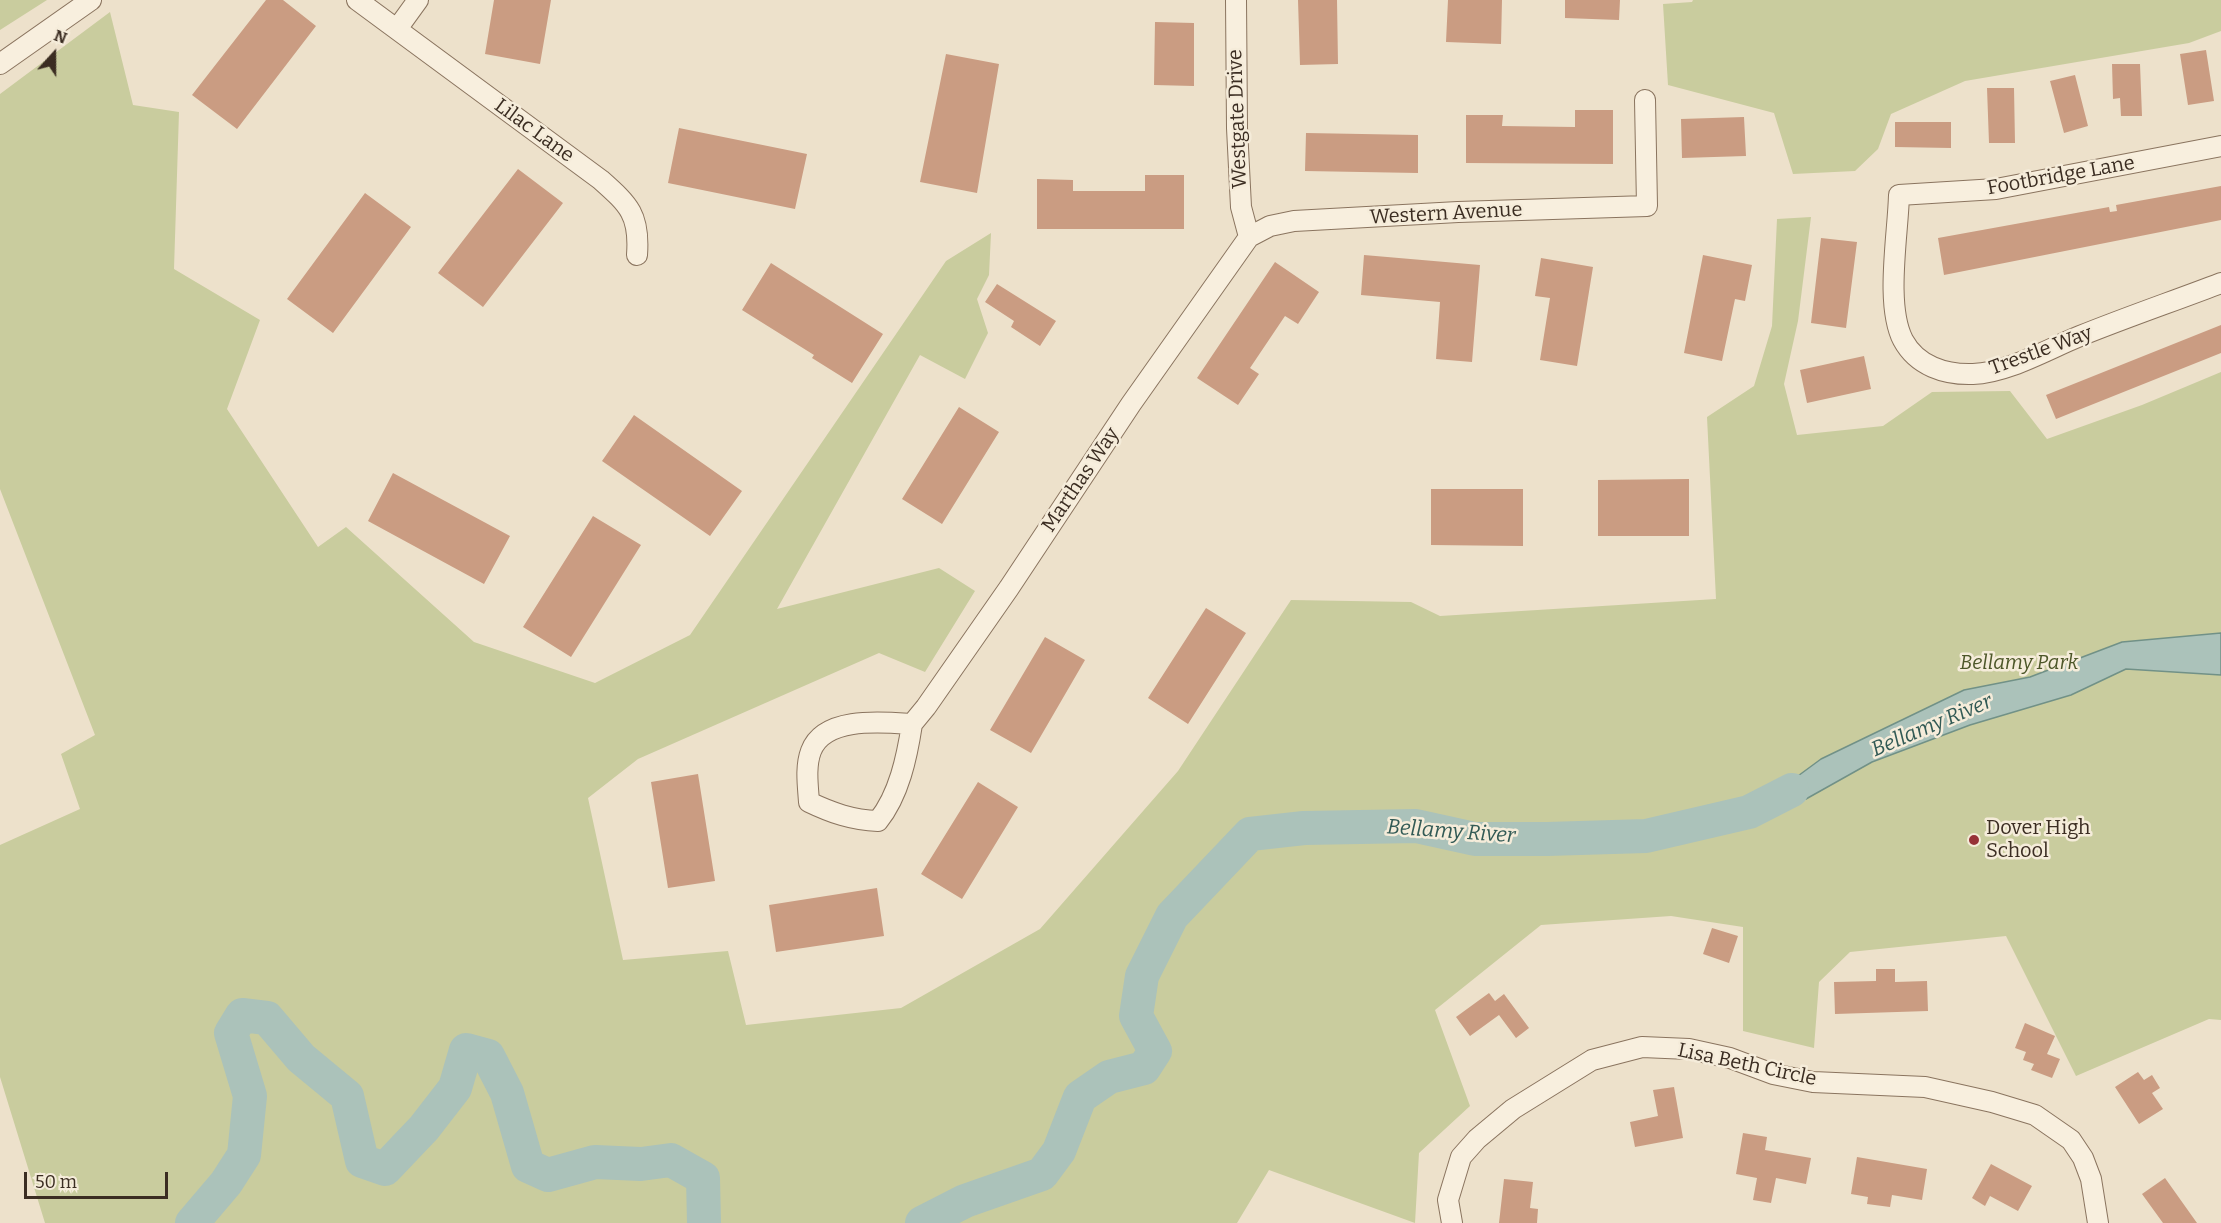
<!DOCTYPE html>
<html>
<head>
<meta charset="utf-8">
<style>
  body { margin:0 }
  #map { position:relative; width:2221px; height:1223px; overflow:hidden; background:#ede1cb; font-family:Bitter,serif }
  canvas { display:block }
  .north { position:absolute; left:24px; top:24px; width:60px; height:60px; -webkit-text-stroke:4px #f5ecda; paint-order:stroke; rotate:21deg; font-size:16px; font-weight:700; line-height:24px; text-align:center; color:#3b2d22 }
  .north::after { content:''; display:block; margin:auto; width:21px; height:27px; background:#3b2d22; clip-path:polygon(50% 0,100% 100%,50% 72%,0 100%) }
  .scale { position:absolute; left:24px; top:1172px; width:144px; height:27px; box-sizing:border-box; border:3px solid #3b2d22; border-top:0; padding-left:8px; font-size:18px; line-height:21px; white-space:nowrap; color:#3b2d22; -webkit-text-stroke:4px #f5ecda; paint-order:stroke }
</style>
</head>
<body>
<div id="map">
<canvas width="2221" height="1223"></canvas>
<div class="north">N</div>
<div class="scale">50 m</div>
</div>
<script>
const g = document.querySelector('canvas').getContext('2d');
g.lineJoin = 'round';
function fillPath(path, color) {
  g.fillStyle = color;
  g.fill(path, 'evenodd');
}
function strokePath(path, color, width, dash) {
  g.strokeStyle = color;
  g.lineWidth = width;
  g.lineCap = dash ? 'butt' : 'round';
  g.setLineDash(dash || []);
  g.stroke(path);
}
function write(font, color, halo, rows, align = 'center') {
  g.font = font + ' Bitter,serif';
  g.lineWidth = 5;
  g.setLineDash([]);
  g.textBaseline = 'middle';
  g.strokeStyle = halo;
  g.fillStyle = color;
  for (const [text, x, y, turn = 0] of rows) {
    g.save();
    g.translate(x, y);
    g.rotate((+turn || 0) * Math.PI / 180);
    g.textAlign = isNaN(turn) ? turn : align;
    if (halo) g.strokeText(text, 0, 0);
    g.fillText(text, 0, 0);
    g.restore();
  }
}
fillPath(new Path2D(`
  M0,0h47l-47,30z
  M1693,0h528v31l-32,12 -224,38 -74,33 -13,35 -23,22 -62,3 -19,-61 -106,-28 -5,-81 29,-2z
  M110,12l23,93 46,7 -5,157 86,51 -33,89 91,138 28,-20 128,115 121,41 95,-48 256,-374 45,-28 -2,42 -12,24 11,34 -23,46 -45,-24 -143,254 162,-41 36,23 -50,81 -46,-19 -241,106 -50,39 35,162 105,-9 18,74 155,-17 139,-79 138,-158 113,-171 120,2 29,14 276,-17 -9,-182 47,-31 18,-60 5,-107 34,-2 -13,104 -14,63 13,51 86,-9 49,-34 78,-1 37,48 95,-34 79,-33v648l-12,-1 -133,57 -70,-140 -156,16 -31,30 -5,66 -71,-17v-104l-72,-11 -130,9 -106,85 35,96 -51,47 -4,70 -146,-53 -32,53h-1192l-45,-146v-232l80,-36 -19,-55 34,-19 -95,-246v-395z`), '#c9cc9e');
const water = new Path2D(`
  M2221,633v42l-95,-6 -55,26 -101,30 -98,37 -66,37 -57,13 72,-53 143,-69 66,-13 92,-35z`);
fillPath(water, '#abc2ba');
strokePath(water, '#719187', 1.5);
strokePath(new Path2D(`
  M192,1223l34,-40 18,-28 6,-59 -19,-63 11,-18 25,3 34,40 46,38 15,65 23,8 39,-41 31,-40 11,-38 22,6 19,37 21,73 20,9 47,-13 46,2 30,-4 32,18 1,45
  M922,1223l43,-22 77,-27 17,-23 21,-54 29,-20 35,-9 11,-17 -19,-35 6,-40 30,-60 78,-82 54,-6 112,-2 59,13h72l99,-3 103,-24 43,-22`), '#abc2ba', 34);
fillPath(new Path2D(`
  M266,0h17l33,26 -79,103 -45,-34z
  M494,0h57l-11,64 -55,-10z
  M1298,0h39l1,64 -38,1z
  M1448,0h54l-1,44 -55,-2z
  M1565,0h55l-1,20 -54,-2z
  M1155,22l39,1v63l-40,-1z
  M2206,50l8,51 -26,4 -8,-51z
  M946,54l53,10 -22,129 -57,-11z
  M2112,64h28l2,52h-21l-1,-18 -7,1z
  M2075,75l13,51 -24,7 -14,-52z
  M1987,88h27l1,55h-26z
  M1575,110h38v54l-147,-1v-48h37l-1,11 73,1z
  M1744,117l2,39 -64,2 -1,-39z
  M1895,122h56v26l-56,-1z
  M679,128l128,26 -12,55 -127,-26z
  M1306,133l112,2v38l-113,-2z
  M518,169l45,34 -80,104 -45,-34z
  M1145,175h39v54h-147v-50l36,1v11h72z
  M2221,186v34l-277,55 -6,-37 171,-31 1,5 7,-1 -1,-6z
  M365,193l46,34 -78,106 -46,-34z
  M1821,238l36,4 -11,86 -35,-5z
  M1364,255l116,10 -8,97 -36,-3 4,-57 -79,-7z
  M1703,255l49,10 -7,36 -10,-2 -13,62 -38,-8z
  M1541,258l52,9 -16,99 -37,-6 10,-62 -15,-2z
  M1275,262l44,30 -21,32 -13,-8 -35,52 9,6 -21,31 -41,-27z
  M771,263l112,71 -31,49 -40,-25 2,-3 -72,-45z
  M997,284l59,37 -16,25 -29,-19 3,-6 -29,-19z
  M2221,325v28l-165,66 -10,-24z
  M1864,356l7,33 -64,14 -7,-33z
  M959,407l40,25 -57,92 -40,-25z
  M634,415l108,76 -32,45 -108,-75z
  M393,473l117,63 -26,48 -116,-63z
  M1689,479v57h-91v-56z
  M1431,489h92v57l-92,-1z
  M593,516l48,29 -70,112 -48,-30z
  M1206,608l40,25 -58,91 -40,-26z
  M1045,637l40,23 -54,93 -41,-23z
  M698,774l17,107 -47,7 -17,-106z
  M978,782l40,25 -56,92 -41,-25z
  M877,888l7,48 -108,16 -7,-47z
  M1712,928l26,8 -9,27 -26,-9z
  M1876,969h19v13l32,-1 1,30 -93,3 -1,-32 42,-1z
  M1489,993l6,8 9,-7 25,34 -13,10 -17,-23 -29,21 -14,-19z
  M2025,1023l30,13 -8,18 13,5 -8,19 -21,-8 3,-6 -11,-4 3,-8 -11,-4z
  M2138,1072l6,8 8,-5 8,13 -8,5 11,16 -24,15 -24,-37z
  M1674,1087l9,51 -48,9 -5,-25 28,-6 -5,-26z
  M1743,1133l24,4 -2,13 46,8 -5,26 -30,-6 -5,25 -18,-3 4,-22 -21,-4z
  M1857,1157l70,12 -5,31 -30,-5 -2,12 -23,-3 1,-7 -17,-3z
  M1991,1164l41,22 -14,25 -28,-15 -5,10 -13,-8z
  M2165,1178l32,45h-34l-21,-29z
  M1504,1179l29,3 -3,26 8,1 -1,14h-38z`), '#ca9c82');
const minor = new Path2D(`
  M357,0l244,180c28,25 39,35 36,75
  M1236,0l1,128 4,79 8,30
  M397,29l21,-29
  M0,64l91,-64
  M2221,146l-225,43 -97,6c-1,40 -14,110 4,145 14,26 42,35 70,34 34,-1 75,-25 107,-38 47,-19 94,-35 141,-53
  M912,724c-5,33 -13,71 -34,97 -26,-1 -46,-8 -69,-19 -1,-16 -4,-35 2,-51 13,-35 71,-29 101,-27l14,-17 83,-119 122,-184 118,-167 21,-11 24,-5 164,-9 189,-6 -2,-106
  M1452,1223l-4,-23 13,-43 16,-18 36,-30 79,-49 50,-13 47,2 41,9 43,16 40,8 112,5 67,15 43,13 36,25 12,18 8,21 7,44`);
strokePath(minor, '#8a745f', 22);
strokePath(minor, '#f8efde', 20);
for (const [x, y, r, color] of [
  [1974,840,6,"#973137"]
]) {
  const dot = new Path2D();
  dot.arc(x, y, r, 0, 2 * Math.PI);
  g.fillStyle = color;
  g.fill(dot);
  strokePath(dot, '#f5ecda', 2);
}
write('20px', '#3b2d22', '#f5ecda', [
  ["Westgate Drive",1238,119,-92],
  ["Lilac Lane",534,131,36],
  ["Footbridge Lane",2061,176,-10],
  ["Western Avenue",1446,214,-3],
  ["Trestle Way",2041,351,-20],
  ["Marthas Way",1081,480,-56],
  ["Lisa Beth Circle",1747,1065,12]
]);
write('italic 20px', '#4d5729', '#f5ecda', [
  ["Bellamy Park",2019,663]
]);
write('20px', '#3b2d22', '#f5ecda', [
  ["Dover High",1986,828],
  ["School",1986,851]
], 'left');
write('italic 21px', '#325a55', '#f5ecda', [
  ["Bellamy River",1932,726,-23],
  ["Bellamy River",1451,832,4]
]);
</script>
</body>
</html>
